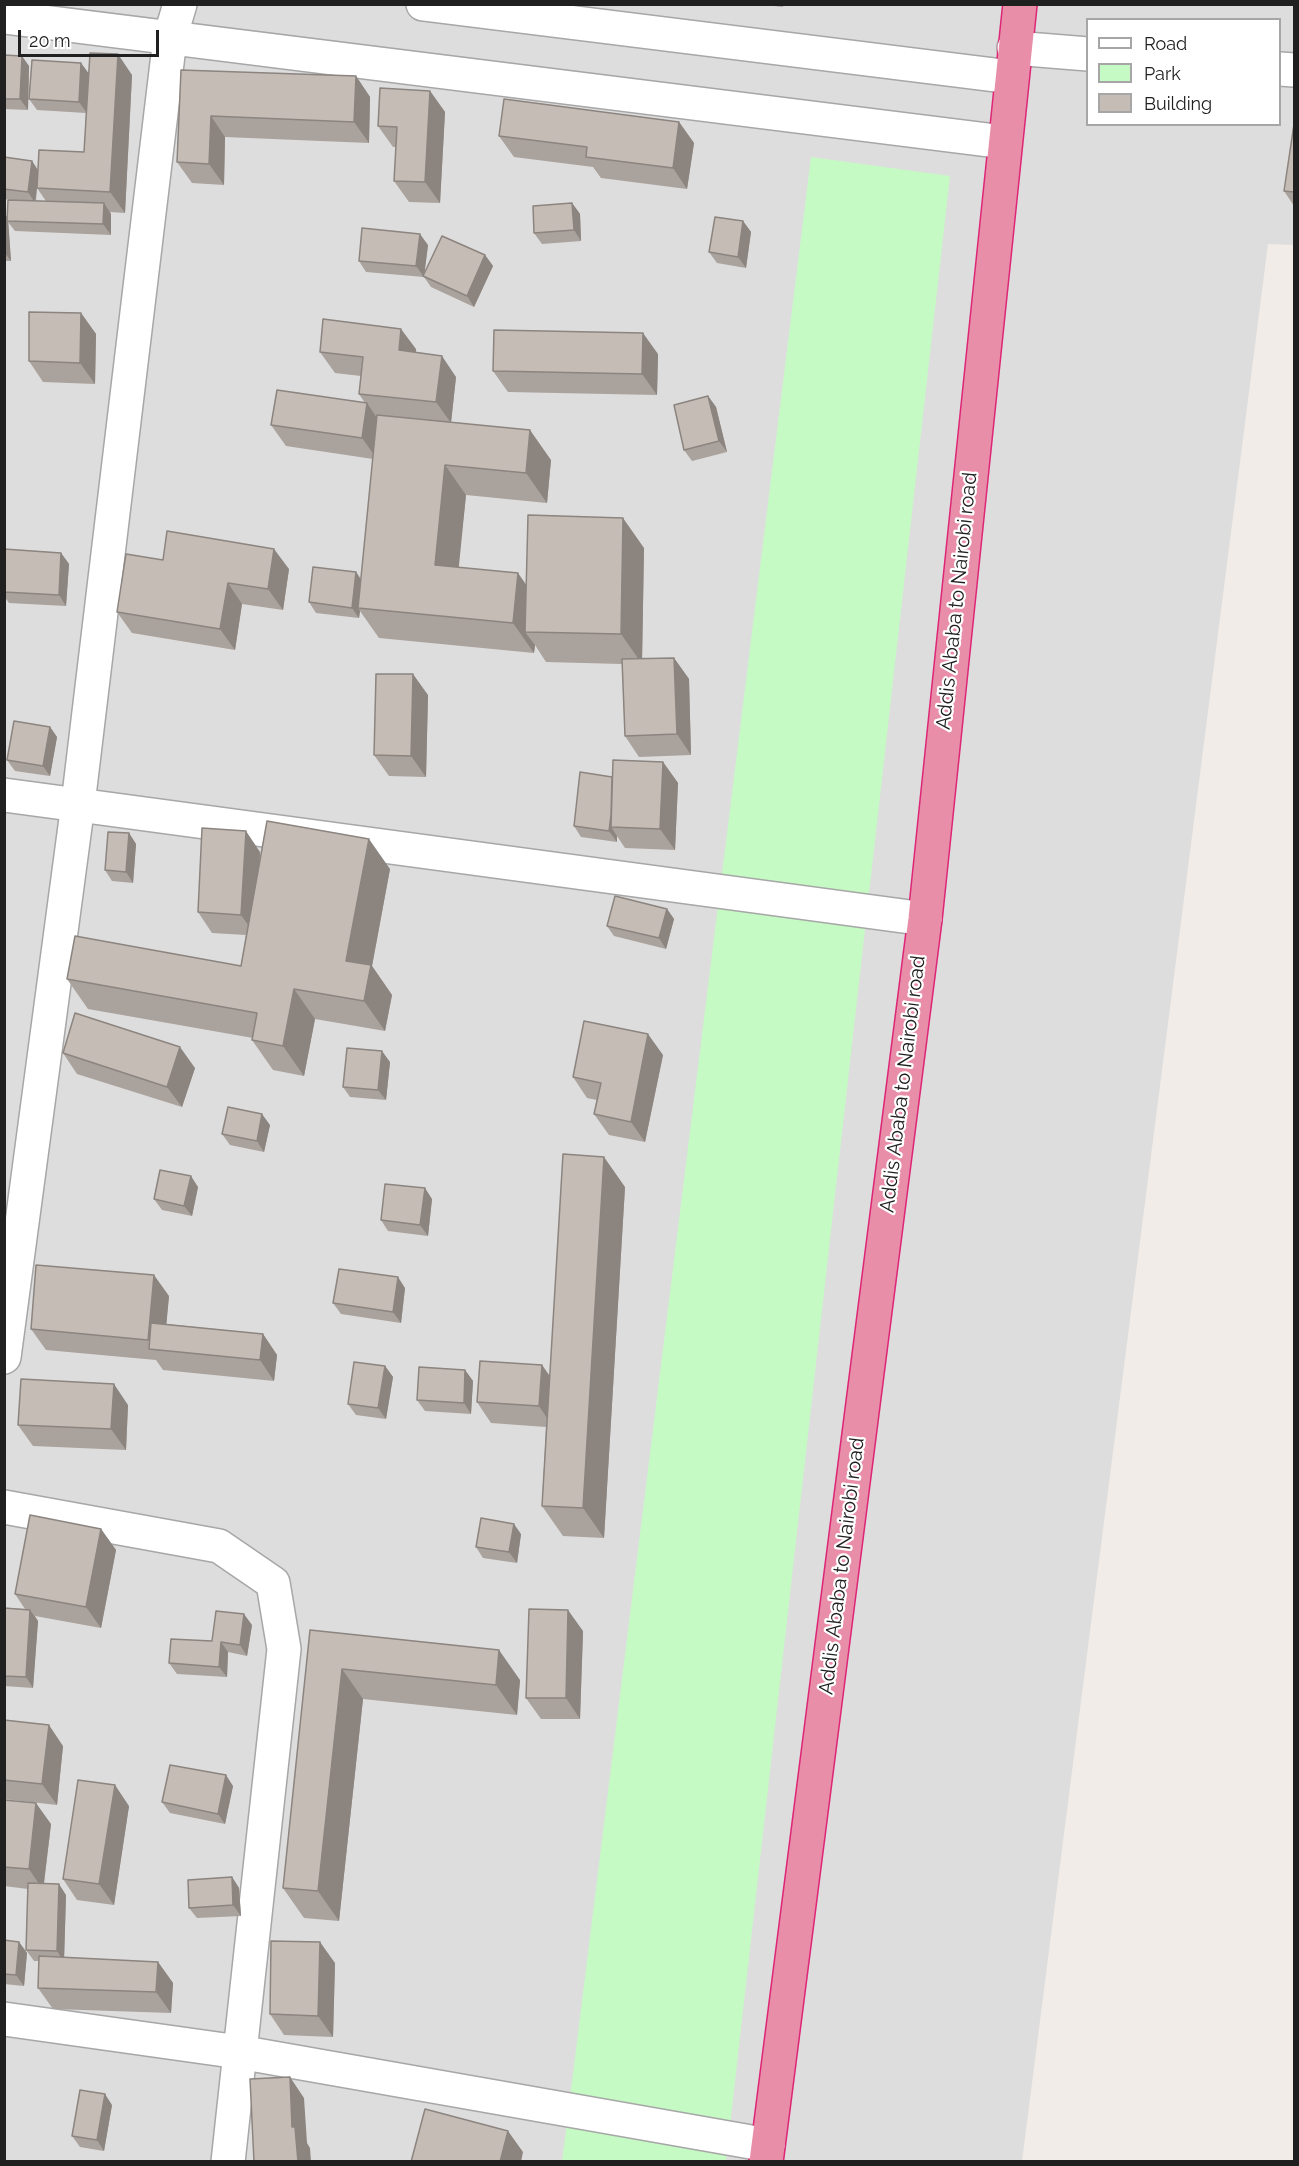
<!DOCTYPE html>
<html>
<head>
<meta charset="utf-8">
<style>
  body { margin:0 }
  #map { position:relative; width:1299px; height:2166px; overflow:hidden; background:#f1ece7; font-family:Raleway,sans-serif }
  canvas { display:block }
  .frame { position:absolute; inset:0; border:6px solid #202020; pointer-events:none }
  .legend { position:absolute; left:1086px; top:18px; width:195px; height:108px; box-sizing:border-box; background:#fff; border:2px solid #a6a6a6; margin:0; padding:8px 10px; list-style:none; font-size:18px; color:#202020 }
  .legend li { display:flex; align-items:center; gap:12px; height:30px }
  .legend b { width:30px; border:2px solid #a6a6a6 }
  .scale { position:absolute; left:18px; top:30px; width:141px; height:27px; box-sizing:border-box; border:3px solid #202020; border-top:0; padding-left:8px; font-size:18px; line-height:21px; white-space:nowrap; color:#202020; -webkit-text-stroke:4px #fff; paint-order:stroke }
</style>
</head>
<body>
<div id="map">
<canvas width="1299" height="2166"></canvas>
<div class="frame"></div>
<ul class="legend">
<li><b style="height:8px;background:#fff"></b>Road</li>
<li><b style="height:16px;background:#c5fac4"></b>Park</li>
<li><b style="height:16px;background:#c6bcb6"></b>Building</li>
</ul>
<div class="scale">20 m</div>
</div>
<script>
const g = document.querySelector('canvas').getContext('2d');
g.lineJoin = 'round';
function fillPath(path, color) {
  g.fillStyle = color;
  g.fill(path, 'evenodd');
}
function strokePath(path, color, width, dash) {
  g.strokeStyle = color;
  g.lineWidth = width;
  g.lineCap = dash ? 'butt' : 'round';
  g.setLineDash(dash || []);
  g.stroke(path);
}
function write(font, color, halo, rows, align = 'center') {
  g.font = font + ' Raleway,sans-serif';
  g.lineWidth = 4.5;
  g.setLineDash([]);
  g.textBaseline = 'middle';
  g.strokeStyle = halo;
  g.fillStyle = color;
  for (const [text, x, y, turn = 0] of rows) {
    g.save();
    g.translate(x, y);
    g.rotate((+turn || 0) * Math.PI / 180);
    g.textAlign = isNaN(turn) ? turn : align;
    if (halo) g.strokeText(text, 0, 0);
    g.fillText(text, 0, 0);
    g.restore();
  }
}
fillPath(new Path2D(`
  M5,5h1289v240l-26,-1 -246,1917 -1017,1zM1088,20h192v104h-192z`), '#dedddd');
fillPath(new Path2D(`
  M811,157l139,19 -224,1985 -164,1z`), '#c5fac4');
const minor = new Path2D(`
  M423,4l588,73
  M4,17l1000,125
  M1014,48l74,6
  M1280,69l14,1
  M4,795l921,124
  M4,1357l74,-553 92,-766 10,-34
  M4,1507l215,39 54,37 11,66 -56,513
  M4,2019l235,33 529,93`);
const highway = new Path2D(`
  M766,2162l159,-1243 95,-915`);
strokePath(minor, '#a7a7a7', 36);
strokePath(highway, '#dd2676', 36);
strokePath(minor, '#fff', 33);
strokePath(highway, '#e88ea8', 33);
fillPath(new Path2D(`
  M756,4h27v3z
  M4,55l25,11 -1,44 -24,-1z
  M81,63l8,11 43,1 -7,138 -15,-1 1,2v21l-96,-4 -7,-9 3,39h-7v-47l3,3 5,-17 -8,-1v-42l28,4 6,9 46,-18 2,-39 -49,-3 -8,-11zM37,188l9,13h-10z
  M181,70l175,6 14,21 -1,46 -144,-6 -1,48 -32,-2 -15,-21z
  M430,91l15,21 -5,91 -31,-1 -15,-21 2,-34h-3l-15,-21z
  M679,122l15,21 -7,46 -86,-11 -8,-11 -79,-10 -15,-21z
  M1294,124v82l-10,-15z
  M572,203l8,11 1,27 -39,3 -8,-11z
  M743,221l8,11 -5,36 -29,-5 -8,-11z
  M428,245l-4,30 61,-20 8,11 -19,41 -43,-20 -7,-10 -58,-5 -7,-11z
  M81,313l15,21 -1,50 -52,-2 -14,-21z
  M416,349v3l40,25 -5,45 100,38 -4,43 -81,-8 -8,72 68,18 118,-37 -2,111 32,-1 15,21 2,76 -52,2 -14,-21 -3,-72 -76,-2 -11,-17 -1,8 -155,-15 -19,-27 -1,7 -43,-5 -7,-11 47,-30 5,7 12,-120 -87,-13 -15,-21 94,-22 -6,-9 2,-18 -26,-3 -15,-21z
  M658,354l-1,41 -149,-3 -15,-21z
  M708,396l8,11 11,45 -35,9 -8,-11z
  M4,549l57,4 8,11 -3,42 -57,-3 -5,-7z
  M163,560l126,9 -6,41 -41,-6 -7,46 -103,-17 -15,-21z
  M428,695l-2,82 -37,-1 -15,-21z
  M50,727l7,10 -7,39 -35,-5 -8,-11z
  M663,762l15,21 -3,67 -50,-2 -8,-12v6l-36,-5 -7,-11 38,-49z
  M129,833l7,11 -3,39 -21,-2 -7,-11z
  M260,852v10l130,7 -18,97 20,29 -7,36 -70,-12 -11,57 -31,-6 -21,-30 1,-2 -165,-29 -21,-30 174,-13 5,-31 -34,-2 -14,-21z
  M667,909l7,10 -8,30 -52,-13 -7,-10z
  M63,1053l132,15 -13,39 -105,-33z
  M663,1055l-18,87 -36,-7 -15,-21 3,-14 -10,-2 -14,-21z
  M390,1062l-4,38 -36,-3 -7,-10z
  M270,1125l-6,27 -34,-7 -8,-11z
  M198,1187l-6,29 -30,-6 -8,-11z
  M625,1187l-21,351 -41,-2 -21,-30 4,-79 -55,-4 -14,-21 65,-37 8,11z
  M432,1199l-4,37 -40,-5 -7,-11z
  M405,1288l-4,35 -60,-9 -8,-11z
  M169,1296l-3,28 97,10 14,21 -3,26 -111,-11 -7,-10 -110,-10 -15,-21z
  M385,1366l8,11 -7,42 -30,-4 -8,-11z
  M465,1370l8,11 -2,33 -46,-3 -8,-11z
  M128,1405l-2,45 -93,-4 -15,-21z
  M101,1529l15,21 -15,78 -66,-12 3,5 -5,67 -29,-2v-78l21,1 -10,-15z
  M521,1534l-4,29 -34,-5 -7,-11z
  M252,1625l-5,31 -19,-4 -1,25 -50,-3 -8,-11 43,-22z
  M310,1630l210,50 -3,35 -154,-16 -24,222 -35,-3 -21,-30z
  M583,1631l-3,88h-39l-15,-21z
  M4,1720l59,26 -6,59 -53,-6z
  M233,1786l-8,38 -55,-11 -8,-11z
  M4,1800l47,24 -7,60 22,11 -2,63 94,4 15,21 -2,30 -118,-4 -15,-21 1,-27h-5l-8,-11 2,-61 -24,-3z
  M129,1806l-15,99 -37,-5 -14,-21z
  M232,1877l7,11 2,28 -44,2 -8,-10z
  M4,1940l15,2 8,11 -3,33 -20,-2z
  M335,1963l-2,74 -49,-2 -14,-21z
  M112,2105l-8,46 -24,-4 -8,-11z`), '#aaa29d');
fillPath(new Path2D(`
  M118,54l14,21 -7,138 -15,-21z
  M22,56l7,10 -1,44 -8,-11z
  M81,63l8,11 -2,39 -8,-11z
  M356,76l14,21 -1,46 -15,-21z
  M430,91l15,21 -5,91 -15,-21z
  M211,116l14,21 -1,48 -15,-21z
  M679,122l15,21 -7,46 -14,-21z
  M32,161l7,11 -4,31 -7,-11z
  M104,203l7,11v21l-8,-11z
  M572,203l8,11 1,27 -7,-11z
  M4,214l4,4 3,43 -7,-9z
  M743,221l8,11 -5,36 -8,-11z
  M420,234l8,11 -4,32 -8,-11z
  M485,255l8,11 -19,41 -7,-11z
  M81,313l15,21 -1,50 -15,-21z
  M401,329l15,20 -2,22 -15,-21z
  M643,333l15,21 -1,41 -15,-21z
  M442,356l14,21 -5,46 -15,-21z
  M708,396l8,11 11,45 -8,-11z
  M367,403l14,21 -4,35 -15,-21z
  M530,430l21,30 -4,43 -21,-30z
  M445,465l21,30 -10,100 -21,-30z
  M623,518l21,30 -2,116 -21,-30z
  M274,549l15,20 -6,41 -15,-21z
  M61,553l8,11 -3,42 -7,-11z
  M356,572l7,11 -5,25 2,3 -1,7 -7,-10z
  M518,573l21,30 -14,29 10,13 -1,8 -21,-30z
  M228,583l14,21 -7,46 -15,-21z
  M674,658l15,21 2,76 -14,-21z
  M413,674l15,21 -2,82 -15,-21z
  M50,727l7,10 -7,39 -7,-10z
  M663,762l15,21 -3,67 -15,-21z
  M615,777l-4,50 6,9v6l-8,-11z
  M246,831l14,21 -4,84 -15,-21z
  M129,833l7,11 -3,39 -7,-11z
  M369,839l21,30 -18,97 20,29 -7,36 -21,-30 -18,-40z
  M667,909l7,10 -8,30 -7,-11z
  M294,989l21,30 -11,57 -21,-30z
  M648,1034l15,21 -18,87 -14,-20z
  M180,1047l15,21 -13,39 -15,-20z
  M382,1051l8,11 -4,38 -8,-10z
  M262,1114l8,11 -6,27 -7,-11z
  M604,1157l21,30 -21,351 -21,-30z
  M191,1176l7,11 -6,29 -8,-10z
  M425,1188l7,11 -4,37 -8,-11z
  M154,1275l15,21 -5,55 -9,-1 -7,-10z
  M398,1277l7,11 -4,35 -8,-11z
  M263,1334l14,21 -3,26 -14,-21z
  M542,1365l14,21 -3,41 -14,-21z
  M385,1366l8,11 -7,42 -8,-11z
  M465,1370l8,11 -2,33 -7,-11z
  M114,1384l14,21 -2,45 -15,-21z
  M514,1524l7,10 -4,29 -8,-11z
  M101,1529l15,21 -15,78 -15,-21z
  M30,1610l8,11 -5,67 -7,-11z
  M568,1610l15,21 -3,88 -14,-21z
  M244,1614l8,11 -5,31 -7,-11z
  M221,1642l7,10 -1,25 -8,-10z
  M499,1650l21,30 -3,35 -21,-30z
  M342,1669l21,30 -24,222 -21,-30z
  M49,1725l14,21 -6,59 -15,-21z
  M226,1775l7,11 -8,38 -7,-10z
  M115,1785l14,21 -15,99 -15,-21z
  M36,1803l15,21 -8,66 -14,-21z
  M232,1877l7,11 2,28 -8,-11z
  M59,1884l7,11 -2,67 -7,-11z
  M19,1942l8,11 -3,33 -8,-11z
  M320,1942l15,21 -2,74 -15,-21z
  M158,1962l15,21 -2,30 -15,-21z
  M290,2077l14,21 3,45 3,5 1,14h-13l-6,-35z
  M105,2094l7,11 -8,46 -7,-11z
  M508,2131l15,21 -2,10h-21z`), '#8b847f');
const building = new Path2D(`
  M90,53l28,1 -8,138 -73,-4 2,-38 45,2z
  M4,55l18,1 -2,43h-16z
  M32,60l49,3 -2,39 -50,-3z
  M181,70l175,6 -2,46 -143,-6 -2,48 -32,-2z
  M380,88l50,3 -5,91 -31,-1 3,-54 -19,-1z
  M504,99l175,23 -6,46 -87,-11 1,-10 -88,-11z
  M1294,124v68l-10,-1z
  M4,157l28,4 -4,31 -24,-3z
  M8,200l96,3 -1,21 -96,-3z
  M572,203l2,27 -40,3 -1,-27z
  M715,217l28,4 -5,36 -29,-5z
  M362,228l58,6 -4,32 -57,-5z
  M442,236l43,19 -18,41 -44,-20z
  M29,312l52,1 -1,50 -51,-2z
  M323,319l78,10 -2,21 43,6 -6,46 -77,-8 4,-37 -43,-5z
  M494,330l149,3 -1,41 -149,-3z
  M277,390l90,13 -5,35 -91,-13z
  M708,396l11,45 -35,9 -10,-45z
  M377,415l153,15 -4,43 -81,-8 -10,100 83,8 -5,50 -155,-15z
  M528,515l95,3 -2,116 -96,-2z
  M167,531l107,18 -6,40 -40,-6 -8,46 -103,-17 9,-58 37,6z
  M4,549l57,4 -2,42 -55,-3z
  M313,567l43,5 -4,36 -43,-6z
  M674,658l3,76 -52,2 -3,-77z
  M376,674h37l-2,82 -37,-1z
  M14,721l36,6 -7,39 -36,-6z
  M613,760l50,2 -3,67 -49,-2z
  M580,772l32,5 -1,38 -2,16 -35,-5z
  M267,821l102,18 -23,122 25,4 -7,36 -70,-12 -11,57 -31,-6 5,-27 -190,-34 8,-43 166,30z
  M202,828l44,3 -5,84 -43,-3z
  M108,832l21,1 -3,39 -21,-2z
  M615,896l52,13 -8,29 -52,-12z
  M75,1013l105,34 -13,40 -104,-34z
  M584,1021l64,13 -17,88 -37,-8 7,-31 -28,-6z
  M347,1048l35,3 -4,39 -35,-3z
  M228,1107l34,7 -5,27 -35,-7z
  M563,1154l41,3 -21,351 -41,-2z
  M160,1170l31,6 -7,30 -30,-7z
  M385,1184l40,4 -5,37 -39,-5z
  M36,1265l118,10 -6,65 -117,-11z
  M339,1269l59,8 -5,35 -60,-9z
  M151,1323l112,11 -3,26 -111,-11z
  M480,1361l62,4 -3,41 -62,-4z
  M354,1362l31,4 -7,42 -30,-4z
  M419,1367l46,3 -1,33 -47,-3z
  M21,1379l93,5 -3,45 -93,-4z
  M30,1515l71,14 -15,78 -71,-13z
  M481,1518l33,6 -5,28 -33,-5z
  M4,1608l26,2 -4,67 -22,-1z
  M529,1609l39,1 -2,88h-40z
  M216,1611l28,3 -4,31 -19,-3 -2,25 -50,-4 2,-24 41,2z
  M310,1630l189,20 -3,35 -154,-16 -24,222 -35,-3z
  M4,1720l45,5 -7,59 -38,-4z
  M170,1765l56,10 -8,39 -56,-12z
  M78,1780l37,5 -16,99 -36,-5z
  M4,1800l32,3 -7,66 -25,-2z
  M232,1877l1,28 -44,3 -1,-28z
  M28,1883l31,1 -2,67 -31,-1z
  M4,1940l15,2 -3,33 -12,-1z
  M271,1941l49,1 -2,74 -48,-2z
  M39,1956l119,6 -2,30 -118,-4z
  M290,2077l2,50h3l3,35h-44l-4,-83z
  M80,2090l25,4 -8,46 -25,-4z
  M425,2109l83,22 -8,31h-89z`);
fillPath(building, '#c6bcb6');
strokePath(building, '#8b847f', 1.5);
write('20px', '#202020', '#fff', [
  ["Addis Ababa to Nairobi road",957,601,-84],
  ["Addis Ababa to Nairobi road",903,1084,-83],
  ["Addis Ababa to Nairobi road",842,1566,-83]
]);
</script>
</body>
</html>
